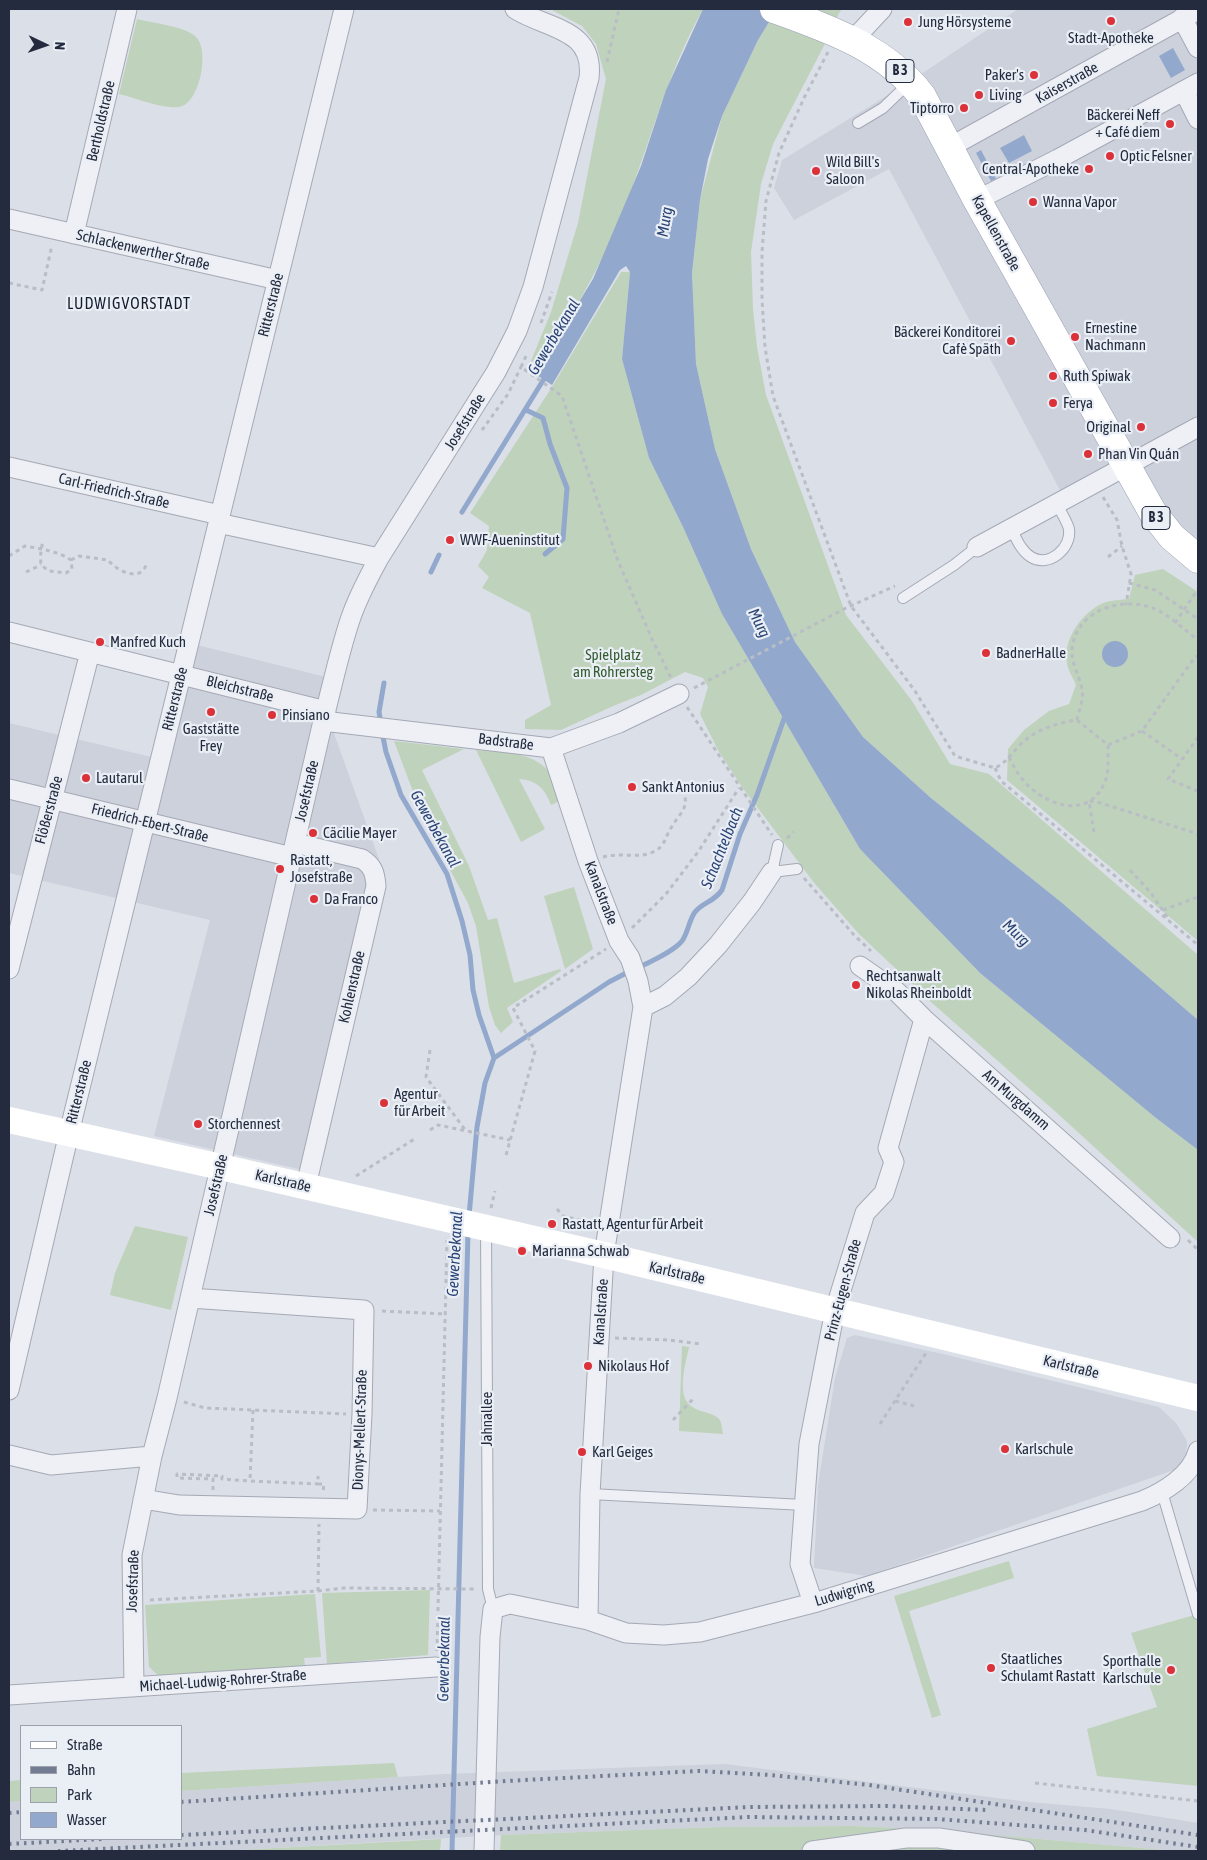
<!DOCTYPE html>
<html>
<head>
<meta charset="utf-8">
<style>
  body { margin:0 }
  #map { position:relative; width:1207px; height:1860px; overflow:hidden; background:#dbdfe7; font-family:"Asap Condensed",sans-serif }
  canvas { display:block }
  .frame { position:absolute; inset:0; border:10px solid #242b3f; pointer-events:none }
  .legend { position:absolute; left:20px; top:1725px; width:162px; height:115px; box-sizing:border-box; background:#eaeef5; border:1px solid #9ba0ac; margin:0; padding:6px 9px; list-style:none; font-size:15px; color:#242b3f }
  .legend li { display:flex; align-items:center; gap:10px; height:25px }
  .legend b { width:25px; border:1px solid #9ba0ac }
  .north { position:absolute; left:20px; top:20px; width:50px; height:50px; -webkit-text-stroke:4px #eaeef5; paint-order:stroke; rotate:93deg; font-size:14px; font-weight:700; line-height:20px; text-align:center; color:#242b3f }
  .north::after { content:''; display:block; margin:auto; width:18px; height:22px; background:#242b3f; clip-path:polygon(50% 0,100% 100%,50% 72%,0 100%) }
</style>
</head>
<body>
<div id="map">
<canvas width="1207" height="1860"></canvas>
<div class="frame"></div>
<ul class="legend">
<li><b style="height:6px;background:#fff"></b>Straße</li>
<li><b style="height:6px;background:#737c92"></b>Bahn</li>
<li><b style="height:14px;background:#bfd2bb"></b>Park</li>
<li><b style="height:14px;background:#92a8cc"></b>Wasser</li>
</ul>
<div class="north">N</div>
</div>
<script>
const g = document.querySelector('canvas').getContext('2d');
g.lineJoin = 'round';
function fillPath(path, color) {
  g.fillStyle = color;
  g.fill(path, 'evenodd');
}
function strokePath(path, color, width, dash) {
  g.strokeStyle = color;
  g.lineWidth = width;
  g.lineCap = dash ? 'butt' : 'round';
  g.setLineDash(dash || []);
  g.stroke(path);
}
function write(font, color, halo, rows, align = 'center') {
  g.font = font + ' "Asap Condensed",sans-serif';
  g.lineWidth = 4.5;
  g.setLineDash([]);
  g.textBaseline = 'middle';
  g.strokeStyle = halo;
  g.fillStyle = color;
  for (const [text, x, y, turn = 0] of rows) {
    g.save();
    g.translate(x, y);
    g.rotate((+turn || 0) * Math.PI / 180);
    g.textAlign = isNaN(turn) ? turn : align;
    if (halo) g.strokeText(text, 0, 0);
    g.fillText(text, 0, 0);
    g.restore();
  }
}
fillPath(new Path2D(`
  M1018,9h180v534l-26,-23 -38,-69 -73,41 -172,-323 -95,51 -20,-32 8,-28 129,-79z
  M189,643l145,36 -8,32 59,165 -69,297 -162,-37 56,-216 -201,-47v-150l151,36z
  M855,1335l88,19 216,53 17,16 11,18 -1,16 -9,12 -310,107 -53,-8 4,-83 17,-107 12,-40z
  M725,1764l304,38 82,7 87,14v28h-23l-249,-22 -75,-3 -130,1 -220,8 -279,16h-213v-49l12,-1v38h160v-48l264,-17z`), '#cdd1dc');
fillPath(new Path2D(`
  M550,9h153c-38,67 -55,144 -85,214 -21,51 -50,97 -77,144l-10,-6 20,-49 27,-89 28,-144 -10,-35 -14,-18z
  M777,9h65l-3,4 -10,23 -56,108 -12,40 -10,68 2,57 4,38 9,48 80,220 66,86 38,63 39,10 209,181v65l-137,-118 -130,-104 -68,-61 -68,-95 -44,-93 -36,-100 -19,-85 -4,-91 8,-73 22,-84 36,-76z
  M137,19c15,4 48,7 59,18 14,13 4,67 -17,70 -16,2 -44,-9 -60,-13z
  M621,272h9l-8,87 27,99 34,69 39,87 138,235 120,124 176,145 42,32v92l-141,-129 -126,-111 -72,-68 -44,-50 -73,-97 -24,-37 -18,-36 8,-27 -5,-9 -18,-6 -44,23 -28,11 -52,24 -36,-1v-9l26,-15 -21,-92 -48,-25 7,-11 -11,-11 9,-16 2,-24 -19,-13 82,-126z
  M1163,569l35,23v349l-191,-161 1,-31 16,-19 25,-19 20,-7 7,-19c-3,-7 -8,-15 -9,-22 -4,-23 13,-47 32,-58 9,-5 21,-5 30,-6l6,-24z
  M394,741l70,8 -42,21 47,96 19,54 9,-2 17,65 46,-14 1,2 -54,37 6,14 -12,11 -6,-8 -6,-18 -13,-81 -8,-23 -32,-59 -18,-39z
  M476,750c23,3 58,1 73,22 5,7 7,20 11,29l-9,4c-6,-16 -14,-25 -32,-26l26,50 -24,13z
  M574,887l19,62 -28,20 -21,-73z
  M135,1226l53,11 -17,73 -61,-15 5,-22z
  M682,1346l7,1c-3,14 -7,28 -6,42 1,26 28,20 36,30 3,4 3,10 4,15l-44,-3z
  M1009,1561l5,17 -105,33 32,104 -9,3 -38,-122z
  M430,1590l-2,65 -101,9 -5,-71z
  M315,1594l6,63 -17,1 1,8 -145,11 -11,-10 -4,-62z
  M1198,1614v172l-101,-10 -10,-47 70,-22 -26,-74z
  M394,1763l4,14 -217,14v-18z
  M21,1780v21l-12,1v-21z
  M851,1826l75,3 249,22h-675l1,-16 220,-8z
  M441,1839l-1,12h-218l202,-11z`), '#bfd2bb');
fillPath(new Path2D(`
  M703,9h74l-19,31 -36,76 -14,43 -8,41 -8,73 4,91 19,85 36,100 44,93 68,95 68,61 130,104 137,118v130l-42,-32 -176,-145 -120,-124 -138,-235 -39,-87 -34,-69 -27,-99 8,-87 -4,-6 -6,4 -68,115 -17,-11 58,-95 48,-113 25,-76z
  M1173,48l12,22 -14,8 -12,-22z
  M1024,135l8,16 -23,12 -9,-15z
  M981,150l15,29 -5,2 -15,-28z
  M1102 654a13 13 0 1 1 26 0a13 13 0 1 1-26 0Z`), '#92a8cc');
strokePath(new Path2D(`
  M526,410l17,8 7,26 17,44 -4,51 -18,15
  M462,512l85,-138
  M431,572l8,-17
  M381,723l-2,-11 5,-29
  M382,732l4,20 15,43 46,79 15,47 8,34 3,35 6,25 15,43 -9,25 -8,44 -8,89
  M638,968c13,-7 35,-16 44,-27 6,-8 7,-21 13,-29 8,-10 19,-10 27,-22l18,-56 17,-39 28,-79
  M494,1058l115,-76 21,-11
  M452,1851l16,-619`), '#92a8cc', 5);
const lane = new Path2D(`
  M858,123l25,-15 25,-24
  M1011,528c5,10 10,23 20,29 18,11 41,-9 38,-28 -2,-8 -9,-18 -12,-25
  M903,598l51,-33 23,-18
  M778,845l-6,27 25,-3
  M486,1228l2,361 5,20
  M1162,1492l36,122
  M590,1494l214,11`);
const street = new Path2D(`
  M1182,18l16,30
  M853,40l29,-31
  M1184,91l14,28
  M950,147l248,-137
  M977,200l81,-41 140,-76
  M9,219l269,61
  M74,234l53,-225
  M9,467l211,48
  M218,523l161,35
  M977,547l221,-120
  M9,632l317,79
  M323,721l228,27 68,-25 60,-29
  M551,748l37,113 31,80 11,17 8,23 5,26 -39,248 -14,239 -2,126
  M9,789l283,68
  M295,843l67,16c11,7 13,14 14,27l-70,300
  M860,966l36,25 28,28 246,219
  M9,969l81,-317
  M643,1007l22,-11 23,-19 30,-32 34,-43 20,-30
  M9,1390l60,-257 275,-1124
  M9,1455l42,10 101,-9
  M143,1499l36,6 178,4 5,-95 2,-104 -174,-12
  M813,1603l-13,-39 9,-120 26,-134 30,-97 19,-20 10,-31 -6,-14 36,-129
  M134,1687l-2,-132 20,-99 15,-58 156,-677c9,-34 16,-68 27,-101 7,-21 18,-42 29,-62l117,-186 21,-41 16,-44 56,-209c6,-50 -43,-49 -74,-69
  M9,1695l427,-28
  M484,1851l6,-214 3,-28 17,-5 78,16 38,13 38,2 36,-3 117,-30 325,-101c22,-9 50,-26 56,-50
  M812,1851l94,-13h33l86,13`);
const primary = new Path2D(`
  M774,9c56,20 111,39 148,87l55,104 176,313 19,24 26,22`);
strokePath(lane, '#a4a9b5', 12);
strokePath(street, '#a4a9b5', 21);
strokePath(primary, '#99a1b4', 29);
strokePath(new Path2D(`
  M828,52l-24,46 -25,55 -13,48 -4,51v47l3,48 8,49 78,210 64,85 40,65 40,12c11,-5 16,-14 24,-22 15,-16 37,-23 58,-26l31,25 34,-14 53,-74 3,-1
  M607,62l12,-53
  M9,283l33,7 10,-45
  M541,323l11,-31
  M526,356l-5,11 41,29 56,165 34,78 20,41
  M482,430l26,-36 13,-27
  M1103,497l14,23 5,26 9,28 -5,31
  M9,556l16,-10c17,3 32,5 46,14l1,9 -6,4 -17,-2 -8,-6c-1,-9 0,-16 2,-24
  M1108,557l14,-11
  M71,560l8,-4 29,4c9,11 34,24 39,2
  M26,572l15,-7
  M1129,583l26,7 43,29
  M1175,623l23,-34
  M694,688l152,-80 49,-22
  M687,707l85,128
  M1077,720c2,-10 7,-20 5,-30 -2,-14 -11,-26 -10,-40 3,-40 51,-55 83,-41 14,6 31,22 43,31
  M1142,731l40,28
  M1198,737l-30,42 30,12
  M1009,757c4,8 8,16 14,23 22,26 68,42 83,-1 3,-11 2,-23 2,-34
  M995,768l6,13 197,164
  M1094,832l-5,-31 12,2 97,31
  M787,838l7,-6
  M603,857c17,-5 36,2 50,-5 12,-5 12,-15 18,-24 9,-16 21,-21 10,-41
  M1130,870l21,23 16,24
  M804,878l50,57 17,16
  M1163,910l35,-13
  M632,928l34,-34 32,-42 41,-64
  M430,1050l-4,27 40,54
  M430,1130l8,-5 72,15
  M506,1155l29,-104 -22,-43 93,-59
  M356,1176l60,-38
  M491,1208l4,-17
  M557,1209l6,7 29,7
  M1188,1240l10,10
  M382,1311l63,3
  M615,1338l54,2 31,4
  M895,1401l19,5
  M184,1402l21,6 141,6
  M253,1410l-3,71 68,3v-8
  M673,1420l21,-22
  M880,1424l46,-71
  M318,1484h6l-1,8
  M213,1490v-11l-36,-1v-4l45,2v3l28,2
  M373,1510l67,1
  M318,1591l1,-67
  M150,1600l168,-9 26,-3 131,1
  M437,1651l10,-411
  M1035,1783l163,18`), '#b9bdc6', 3, [4, 4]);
strokePath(lane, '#eef0f5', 10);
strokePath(street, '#eef0f5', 19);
strokePath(new Path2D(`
  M9,1120l212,47 383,88 594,143`), '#fff', 26);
strokePath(primary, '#fff', 28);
strokePath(new Path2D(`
  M181,1802l325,-21 193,-10 71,4 99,10 329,50
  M9,1813l12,-1
  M181,1835l569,-28 136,-1 100,4
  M9,1844l93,-5
  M58,1851l690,-34 189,2 148,11 113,17`), '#737c92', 4, [2.5, 5]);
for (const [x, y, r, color] of [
  [1111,21,5,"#db3139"],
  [908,22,5,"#db3139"],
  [1034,75,5,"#db3139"],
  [979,95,5,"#db3139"],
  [964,108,5,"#db3139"],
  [1170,124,5,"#db3139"],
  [1110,156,5,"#db3139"],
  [1089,169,5,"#db3139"],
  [816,171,5,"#db3139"],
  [1033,202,5,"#db3139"],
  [1075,337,5,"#db3139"],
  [1011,341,5,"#db3139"],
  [1053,376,5,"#db3139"],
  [1053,403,5,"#db3139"],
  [1141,427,5,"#db3139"],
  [1088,454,5,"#db3139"],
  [450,540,5,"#db3139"],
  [100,642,5,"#db3139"],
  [986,653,5,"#db3139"],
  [211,712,5,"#db3139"],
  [272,715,5,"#db3139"],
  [86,778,5,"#db3139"],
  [632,787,5,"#db3139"],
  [313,833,5,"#db3139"],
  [280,869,5,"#db3139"],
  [314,899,5,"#db3139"],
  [856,985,5,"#db3139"],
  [384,1103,5,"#db3139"],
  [198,1124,5,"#db3139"],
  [552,1224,5,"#db3139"],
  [522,1251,5,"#db3139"],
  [588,1366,5,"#db3139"],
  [1005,1449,5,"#db3139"],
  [582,1452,5,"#db3139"],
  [991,1668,5,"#db3139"],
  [1171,1670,5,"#db3139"]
]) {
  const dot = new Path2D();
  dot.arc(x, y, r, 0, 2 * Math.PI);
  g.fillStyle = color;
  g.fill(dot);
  strokePath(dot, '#eaeef5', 2);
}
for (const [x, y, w] of [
  [900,71,28],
  [1156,518,28]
]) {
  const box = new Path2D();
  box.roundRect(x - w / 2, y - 11.5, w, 23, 4);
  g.fillStyle = '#eaeef5';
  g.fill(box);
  strokePath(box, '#242b3f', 1);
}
write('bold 14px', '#242b3f', null, [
  ["B 3",900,71],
  ["B 3",1156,518]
]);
write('15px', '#242b3f', '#eaeef5', [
  ["Jung Hörsysteme",918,22],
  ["Stadt-Apotheke",1111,38,"center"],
  ["Paker's",1024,75,"right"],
  ["Living",989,95],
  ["Tiptorro",954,108,"right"],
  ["Bäckerei Neff",1160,115,"right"],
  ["+ Café diem",1160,132,"right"],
  ["Optic Felsner",1120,156],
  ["Wild Bill's",826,162],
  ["Saloon",826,179],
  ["Central-Apotheke",1079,169,"right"],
  ["Wanna Vapor",1043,202],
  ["Ernestine",1085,328],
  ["Nachmann",1085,345],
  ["Bäckerei Konditorei",1001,332,"right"],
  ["Cafè Späth",1001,349,"right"],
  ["Ruth Spiwak",1063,376],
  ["Ferya",1063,403],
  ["Original",1131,427,"right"],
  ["Phan Vin Quán",1098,454],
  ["WWF-Aueninstitut",460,540],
  ["Manfred Kuch",110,642],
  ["BadnerHalle",996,653],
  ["Pinsiano",282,715],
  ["Gaststätte",211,729,"center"],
  ["Frey",211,746,"center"],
  ["Lautarul",96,778],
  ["Sankt Antonius",642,787],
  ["Cäcilie Mayer",323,833],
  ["Rastatt,",290,860],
  ["Josefstraße",290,877],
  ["Da Franco",324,899],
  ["Rechtsanwalt",866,976],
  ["Nikolas Rheinboldt",866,993],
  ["Agentur",394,1094],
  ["für Arbeit",394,1111],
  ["Storchennest",208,1124],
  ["Rastatt, Agentur für Arbeit",562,1224],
  ["Marianna Schwab",532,1251],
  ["Nikolaus Hof",598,1366],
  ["Karlschule",1015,1449],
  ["Karl Geiges",592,1452],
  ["Staatliches",1001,1659],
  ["Schulamt Rastatt",1001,1676],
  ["Sporthalle",1161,1661,"right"],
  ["Karlschule",1161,1678,"right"]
], 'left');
write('15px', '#242b3f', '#eaeef5', [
  ["Kaiserstraße",1067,83,-29],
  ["Bertholdstraße",101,121,-77],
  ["Kapellenstraße",996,233,61],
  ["Schlackenwerther Straße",143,250,13],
  ["Ritterstraße",271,305,-76],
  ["Josefstraße",465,422,-58],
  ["Carl-Friedrich-Straße",114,491,13],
  ["Bleichstraße",240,689,14],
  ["Ritterstraße",175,699,-76],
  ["Badstraße",506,742,7],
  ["Josefstraße",307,791,-77],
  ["Flößerstraße",49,810,-75],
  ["Friedrich-Ebert-Straße",150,823,14],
  ["Kanalstraße",601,893,69],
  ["Kohlenstraße",352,987,-77],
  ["Ritterstraße",79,1092,-76],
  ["Am Murgdamm",1016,1100,41],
  ["Karlstraße",283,1181,13],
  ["Josefstraße",216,1185,-77],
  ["Karlstraße",677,1273,13],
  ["Prinz-Eugen-Straße",843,1290,-75],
  ["Kanalstraße",601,1312,-86],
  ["Karlstraße",1071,1367,14],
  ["Jahnallee",487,1419,-90],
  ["Dionys-Mellert-Straße",360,1430,-88],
  ["Josefstraße",133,1581,-88],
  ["Ludwigring",844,1593,-17],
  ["Michael-Ludwig-Rohrer-Straße",223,1681,-4]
]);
write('15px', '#335c30', '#eaeef5', [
  ["Spielplatz",613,655],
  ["am Rohrersteg",613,672]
]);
write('italic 16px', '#2a4476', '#eaeef5', [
  ["Murg",665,222,-81],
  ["Gewerbekanal",554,337,-59],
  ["Murg",759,623,64],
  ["Gewerbekanal",435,829,61],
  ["Schachtelbach",722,848,-68],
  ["Murg",1016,933,44],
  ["Gewerbekanal",455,1254,-87],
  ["Gewerbekanal",444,1659,-89]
]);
g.letterSpacing = '1px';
write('16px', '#161c2f', '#eaeef5', [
  ["LUDWIGVORSTADT",129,304]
]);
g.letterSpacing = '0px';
</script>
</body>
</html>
